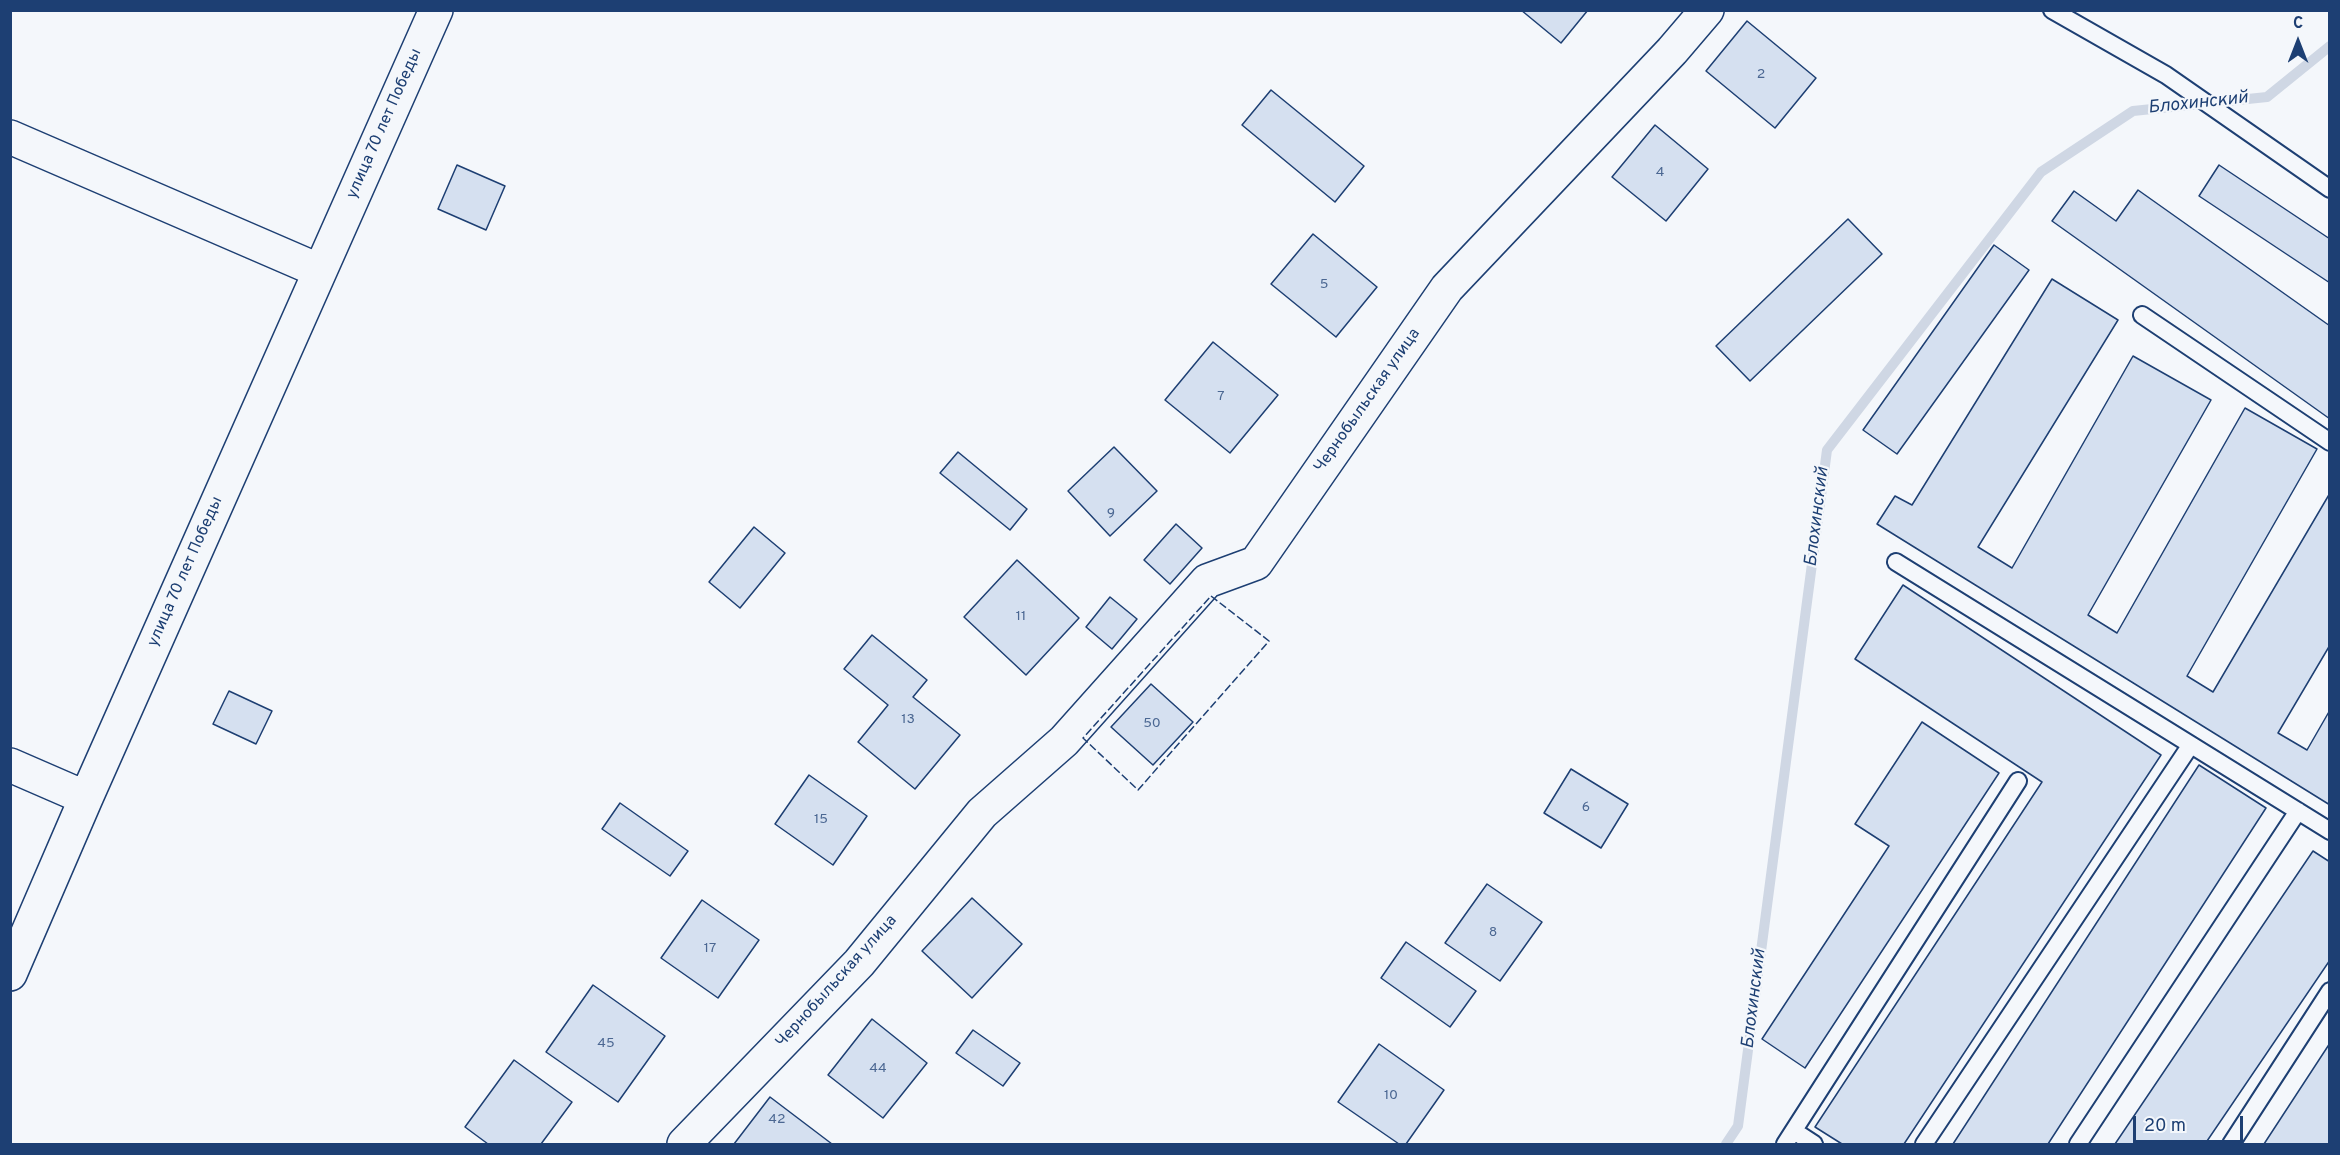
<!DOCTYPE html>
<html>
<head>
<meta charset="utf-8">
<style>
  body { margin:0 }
  #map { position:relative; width:2340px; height:1155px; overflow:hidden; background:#f4f7fb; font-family:Overpass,sans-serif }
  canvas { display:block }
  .frame { position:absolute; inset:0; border:12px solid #1d3f73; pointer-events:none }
  .north { position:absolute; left:2268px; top:12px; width:60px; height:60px; -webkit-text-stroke:4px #f4f7fb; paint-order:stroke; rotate:0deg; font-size:16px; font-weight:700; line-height:24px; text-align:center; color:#1d3f73 }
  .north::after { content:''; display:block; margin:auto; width:21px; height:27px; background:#1d3f73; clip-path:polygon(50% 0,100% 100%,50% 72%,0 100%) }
  .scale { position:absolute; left:2133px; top:1116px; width:110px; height:27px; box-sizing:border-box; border:3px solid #1d3f73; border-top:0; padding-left:8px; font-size:18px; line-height:21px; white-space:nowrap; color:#1d3f73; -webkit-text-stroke:4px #f4f7fb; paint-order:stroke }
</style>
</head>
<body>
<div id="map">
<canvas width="2340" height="1155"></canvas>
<div class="frame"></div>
<div class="north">С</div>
<div class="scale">20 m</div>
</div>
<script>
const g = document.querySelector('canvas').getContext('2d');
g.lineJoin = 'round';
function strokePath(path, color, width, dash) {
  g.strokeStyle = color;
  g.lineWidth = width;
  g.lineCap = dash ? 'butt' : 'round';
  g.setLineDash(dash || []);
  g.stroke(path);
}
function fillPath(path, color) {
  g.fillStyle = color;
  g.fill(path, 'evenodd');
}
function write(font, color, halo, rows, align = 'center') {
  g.font = font + ' Overpass,sans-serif';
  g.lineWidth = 4.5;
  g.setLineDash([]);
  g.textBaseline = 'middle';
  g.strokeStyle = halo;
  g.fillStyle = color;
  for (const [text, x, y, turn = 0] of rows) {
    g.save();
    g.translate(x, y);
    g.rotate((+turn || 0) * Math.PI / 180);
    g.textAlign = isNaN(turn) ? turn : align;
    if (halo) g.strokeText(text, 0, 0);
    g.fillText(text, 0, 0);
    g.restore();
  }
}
strokePath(new Path2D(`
  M1726,1144l12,-18 89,-676 214,-278 92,-61 134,-14 63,-51`), '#cfd7e4', 10);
const building = new Path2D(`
  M1521,10h67l-27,33z
  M1747,21l69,57 -41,50 -69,-57z
  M1271,90l93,76 -29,36 -93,-77z
  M1655,125l53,44 -42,52 -54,-44z
  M457,165l48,21 -19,44 -48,-21z
  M2219,165l111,74v44l-131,-87z
  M2138,190l192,136v93l-278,-198 22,-30 42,30z
  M1848,219l34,35 -132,127 -34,-35z
  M1313,234l64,53 -41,50 -65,-53z
  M1994,245l35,25 -132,184 -34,-24z
  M2052,279l66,41 -140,227 34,21 121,-212 78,44 -123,215 29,18 128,-225 72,41 -130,227 26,16 117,-199v152l-52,88 29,17 23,-40v95l-453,-281 18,-28 17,9z
  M1213,342l65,53 -48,58 -65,-53z
  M1114,447l43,44 -47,45 -42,-45z
  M958,452l69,57 -17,21 -70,-57z
  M1176,524l26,24 -32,36 -26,-24z
  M754,527l31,26 -45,55 -31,-26z
  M1017,560l62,58 -53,57 -62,-58z
  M1903,585l258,170 -257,389h-62l-27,-17 227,-345 -187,-123z
  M1110,597l27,22 -25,30 -26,-22z
  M872,635l55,45 -14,17 47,38 -45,54 -57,-47 30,-37 -44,-36z
  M1151,684l42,38 -40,43 -42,-38z
  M229,691l43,20 -16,33 -43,-20z
  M1922,722l77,51 -194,295 -43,-29 127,-193 -34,-22z
  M2199,765l67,43 -218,336h-95z
  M1571,769l57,35 -27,44 -57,-35z
  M809,775l58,41 -34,49 -58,-41z
  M620,803l68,48 -18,25 -68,-47z
  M2313,851l17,11v98l-125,184h-90z
  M1487,884l55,38 -42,59 -55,-38z
  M972,898l50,46 -50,54 -50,-47z
  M702,900l57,40 -41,58 -57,-40z
  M1406,942l70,49 -26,36 -69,-49z
  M593,985l72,51 -47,66 -72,-50z
  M872,1019l55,44 -44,55 -55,-43z
  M973,1030l47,33 -17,23 -47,-33z
  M2330,1043v101h-66z
  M1379,1044l65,46 -38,54h-7l-61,-42z
  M514,1060l58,42 -31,42h-53l-23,-17z
  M770,1097l62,47h-98z`);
fillPath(building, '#d5e0f0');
strokePath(building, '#1d3f73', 1.5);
const lane = new Path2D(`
  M2052,10l114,65 164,114
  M2142,315l188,127
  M1896,562l434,269
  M1794,1131l20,13
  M1785,1144l233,-363
  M1924,1144l266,-398
  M2078,1144l220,-333
  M2231,1144l99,-153`);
const street = new Path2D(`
  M10,137l310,134
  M10,765l76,33
  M10,974l76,-176 350,-788
  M684,1144l175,-181 123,-150 82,-72 143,-160 49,-18 191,-275 225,-237 35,-41`);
strokePath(lane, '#1d3f73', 20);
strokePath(street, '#1d3f73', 36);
strokePath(lane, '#f4f7fb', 16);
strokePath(street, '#f4f7fb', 33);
strokePath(new Path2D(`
  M1211,596l58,45 -131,149 -55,-52z`), '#1d3f73', 1.5, [8, 3]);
write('14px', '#4b6792', null, [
  ["2",1761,75],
  ["4",1660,173],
  ["5",1324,285],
  ["7",1221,397],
  ["9",1111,514],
  ["11",1021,617],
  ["13",908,720],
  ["50",1152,724],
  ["6",1586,808],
  ["15",821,820],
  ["8",1493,933],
  ["17",710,949],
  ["45",606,1044],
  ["44",878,1069],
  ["10",1391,1096],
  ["42",777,1120]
]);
write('16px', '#1d3f73', '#f4f7fb', [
  ["улица 70 лет Победы",385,124,-66],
  ["Чернобыльская улица",1368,401,-55],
  ["улица 70 лет Победы",186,572,-66],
  ["Чернобыльская улица",837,982,-48]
]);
write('italic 18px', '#1d3f73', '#f4f7fb', [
  ["Блохинский",2198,104,-6],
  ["Блохинский",1818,517,-83],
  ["Блохинский",1755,999,-83]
]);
</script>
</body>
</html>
